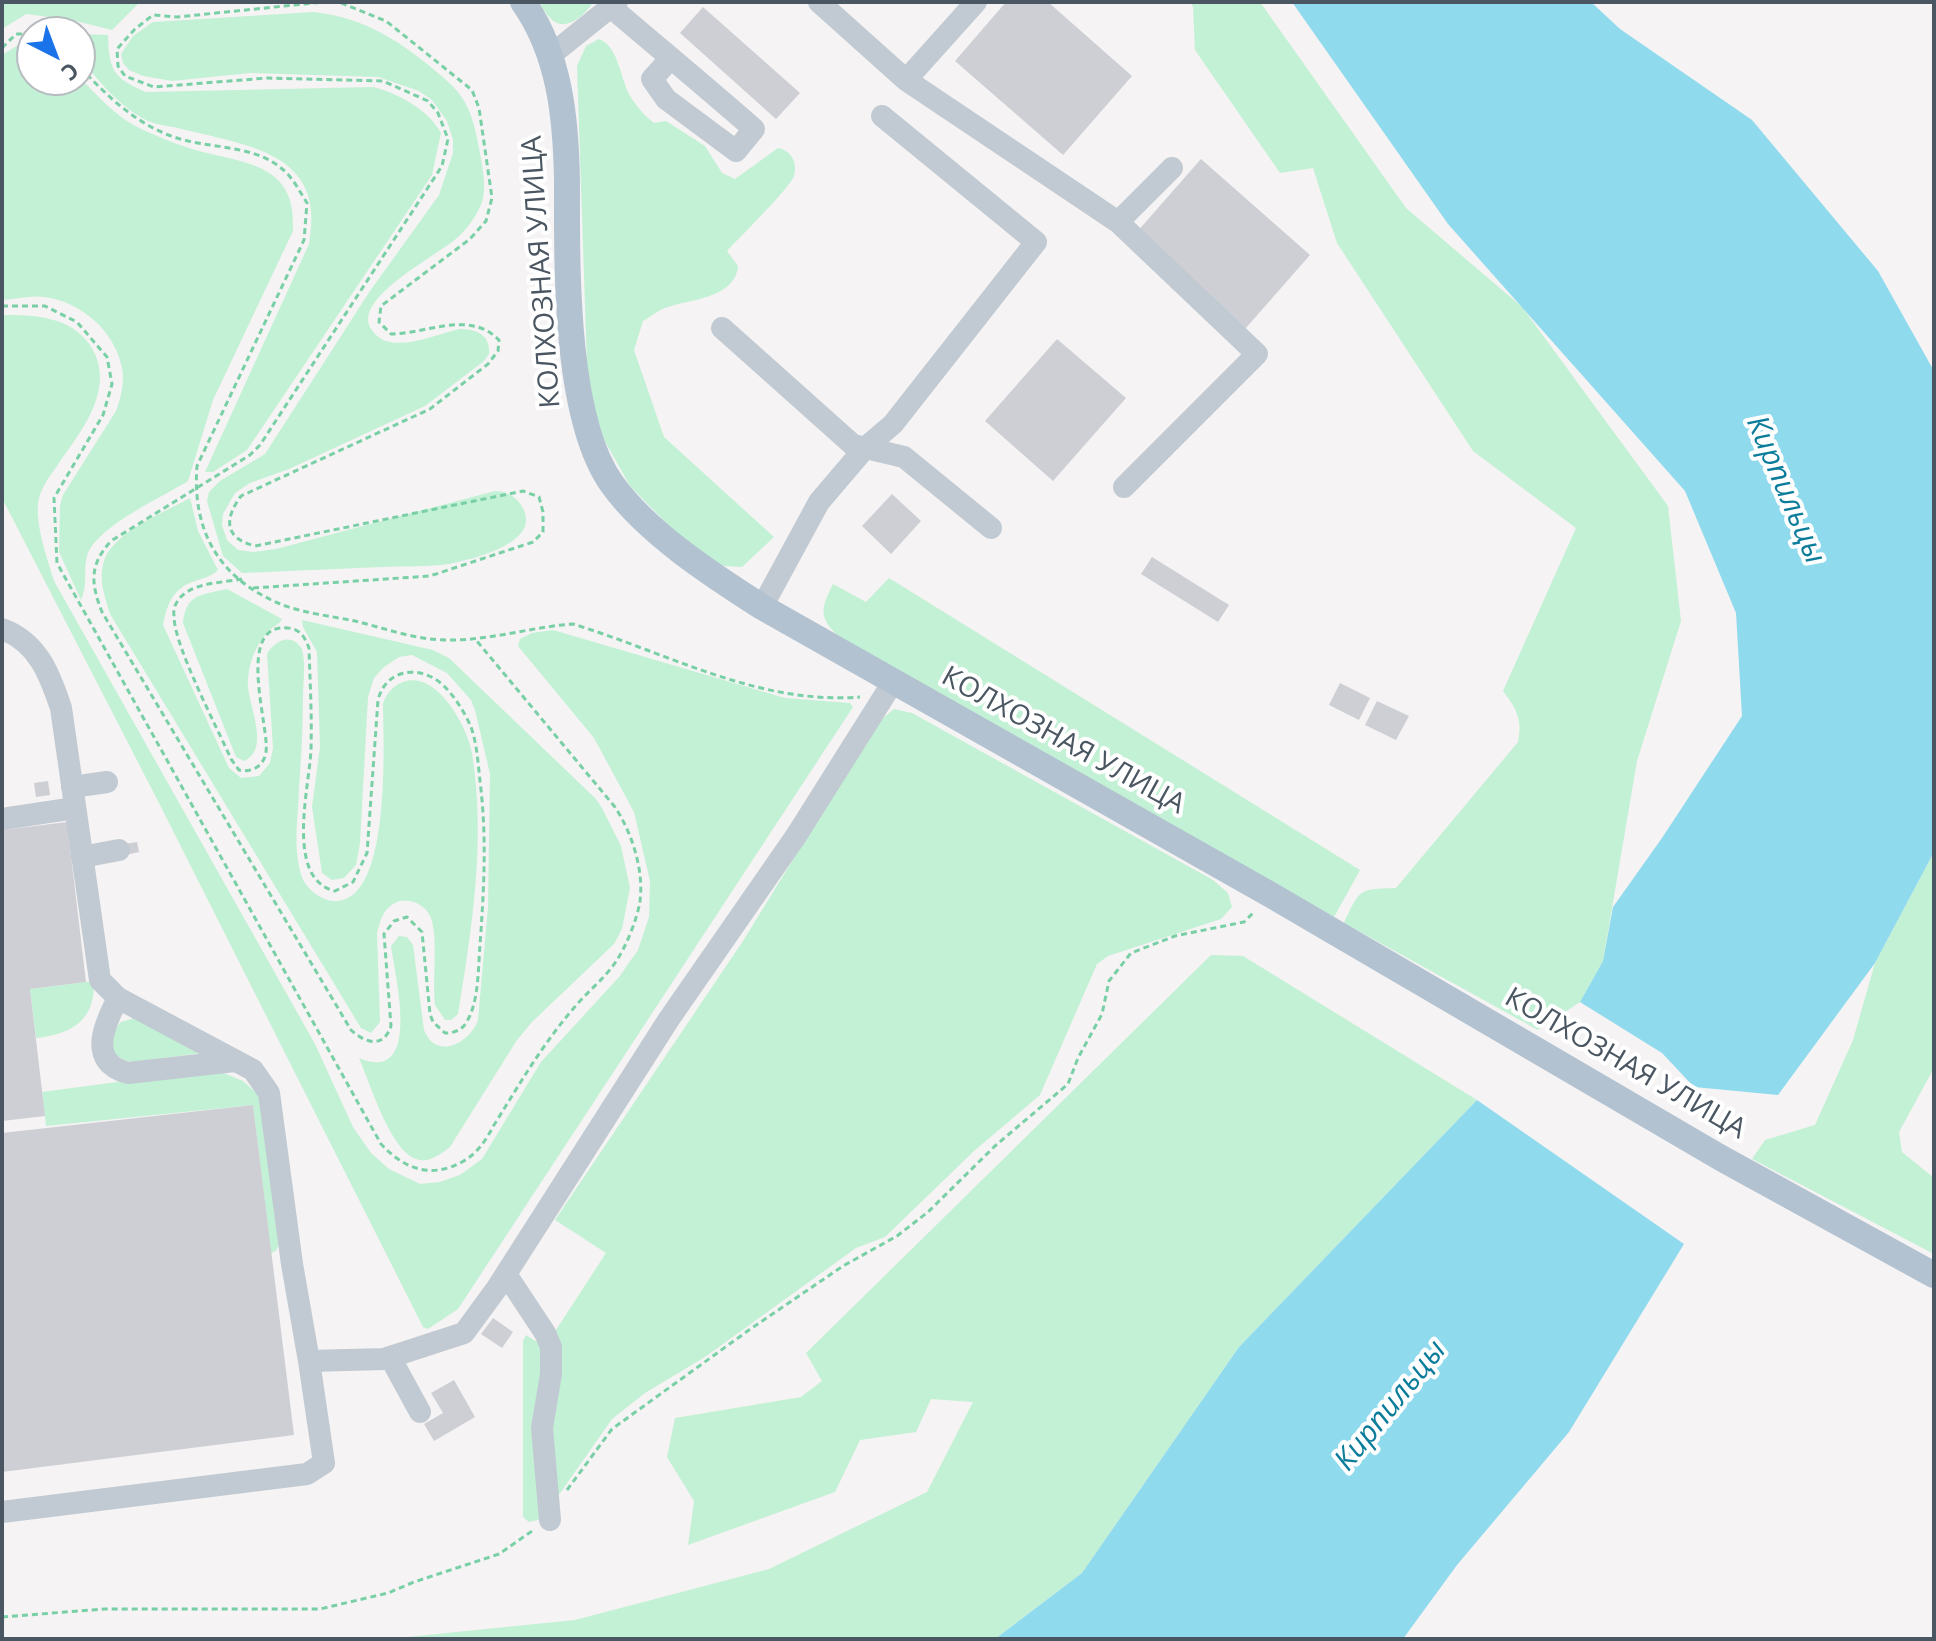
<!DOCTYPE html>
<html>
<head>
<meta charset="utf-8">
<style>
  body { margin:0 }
  #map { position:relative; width:1936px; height:1641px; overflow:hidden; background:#f5f3f3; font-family:"Open Sans",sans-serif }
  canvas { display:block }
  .frame { position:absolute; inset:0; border:4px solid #4a5661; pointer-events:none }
  .north { position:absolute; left:16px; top:16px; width:80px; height:80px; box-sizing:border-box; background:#fff; border:2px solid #b7bbc0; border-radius:50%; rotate:138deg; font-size:22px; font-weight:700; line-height:32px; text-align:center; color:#4a5661 }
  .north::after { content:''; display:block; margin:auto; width:28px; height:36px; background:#1a73e8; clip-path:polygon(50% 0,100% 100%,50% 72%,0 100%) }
</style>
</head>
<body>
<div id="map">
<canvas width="1936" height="1641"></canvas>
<div class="frame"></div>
<div class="north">С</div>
</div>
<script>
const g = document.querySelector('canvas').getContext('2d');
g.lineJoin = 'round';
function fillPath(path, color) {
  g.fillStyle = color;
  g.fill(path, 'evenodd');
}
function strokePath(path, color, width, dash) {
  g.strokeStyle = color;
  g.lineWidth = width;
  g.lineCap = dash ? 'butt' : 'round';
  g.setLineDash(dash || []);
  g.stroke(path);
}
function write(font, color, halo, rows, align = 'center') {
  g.font = font + ' "Open Sans",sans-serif';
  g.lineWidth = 8;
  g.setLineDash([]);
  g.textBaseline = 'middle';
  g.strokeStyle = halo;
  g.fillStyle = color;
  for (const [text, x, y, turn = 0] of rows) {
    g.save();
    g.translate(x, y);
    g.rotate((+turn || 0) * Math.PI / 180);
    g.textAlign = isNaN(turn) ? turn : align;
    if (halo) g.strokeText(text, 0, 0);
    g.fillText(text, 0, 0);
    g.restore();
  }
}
fillPath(new Path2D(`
  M2,2h138l-28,28 -40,-10 -46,-6 -24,15z
  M539,2h54c-6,11 -24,28 -38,20 -6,-3 -12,-14 -16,-20z
  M1190,2h70l146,206 116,99 146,199 13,115 -44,140 -34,200 -23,41 -42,28 -194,-107c16,-34 14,-34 52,-35l122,-146c5,-22 -2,-34 -15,-51l73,-163 -103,-77 -136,-208 -24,-75 -33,5 -85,-123 -2,-43z
  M313,12c42,4 76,22 109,48 39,31 48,39 57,88 3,16 8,39 3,54 -5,13 -14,26 -24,35 -19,18 -103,59 -88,90 16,31 63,8 89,2 16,0 32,5 30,25l-5,7 -59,45 -136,63 -39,14 -15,10 -12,21 -1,11 5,15 11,10 16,2 22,-3 219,-58c11,0 20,5 26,14 25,37 -48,54 -72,59 -21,3 -45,2 -67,3 -47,2 -94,4 -140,6l-19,-17 -16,-55 2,-9 11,-11 45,-27 105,-163 69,-96 14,-42v-13l-6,-19 -15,-21 -13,-9 -41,-14 -128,-4 -78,8 -29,-5 -14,-6 -6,-7 -2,-9 12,-18 20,-14z
  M80,34l28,1c1,35 5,43 38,57l227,-5c25,6 56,23 68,46l-9,42 -185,275 -34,22h-8l104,-228c18,-93 -62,-98 -131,-116 -9,-2 -21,-3 -30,-7 -17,-8 -35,-24 -48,-39 -17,-21 -20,-20 -20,-48z
  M599,39c21,8 21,43 33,60 6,9 14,18 22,24l12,-2 39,25 17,27 13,6 43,-31c13,2 20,15 16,28 -4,12 -55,62 -67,75l11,15c-3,33 -49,33 -73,42 -8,3 -15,9 -22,13l-9,29 30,87 110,100 -32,30 -18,-1 -13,-6 -33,-25 -48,-49 -34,-61 -9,-60 -10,-299 9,-20z
  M32,42v38h48v-2c19,19 36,39 61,51 18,8 39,17 58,22 50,13 98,14 94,80l-80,169 -25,81c-27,17 -91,45 -101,75 -4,15 1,29 -6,44l-22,-48 1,-47 3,-10 53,-84c5,-14 9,-29 6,-43 -7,-37 -41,-66 -77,-71 -13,-2 -29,2 -43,3v-245l18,-11z
  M2,315c32,0 68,1 88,30 28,43 -9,86 -33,121 -8,11 -17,23 -19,37 -2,26 9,54 16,78l261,463 38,83 18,26 18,16 31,15 20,-2 20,-7 22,-16 59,-97 78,-85 19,-27 11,-33 1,-36 -16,-69 -40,-74 -76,-92 2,-7 12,-6 21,-3 232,68 65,5 3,4 -395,602 -30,20 -5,-2 -262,-520 -159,-309z
  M190,498l8,33 20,39c-7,7 -15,8 -23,11 -22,7 -28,23 -32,44l66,143 12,10 18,-2 11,-13 3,-15 -6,-94c9,-15 25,-21 35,-5 4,15 1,33 1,49 0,30 -2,61 -4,91 -1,28 -6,58 2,85 3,13 18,25 31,27 61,6 51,-161 51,-198 4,-10 10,-17 20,-21 33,-13 65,45 69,71 14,87 0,176 -14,261l-7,6h-6l-10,-15c-3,-27 3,-58 -3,-84 -4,-15 -21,-24 -35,-19 -13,5 -17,18 -20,31l3,89 -9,11 -10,-5 -251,-414c-5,-17 -11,-32 -7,-49 5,-31 62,-53 87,-67z
  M889,578l471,292 -26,47 -496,-281c-20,-20 -17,-27 -5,-52l33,18z
  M227,589l55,30c-3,6 -7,6 -12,11 -15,14 -23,37 -22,57 2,22 22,63 -4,74l-8,-4 -53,-134c3,-30 19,-28 44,-34z
  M302,620l131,30 16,8 147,141 6,9 19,38 9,42 -8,41 -8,15 -82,78 -15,18 -67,107c-9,7 -22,17 -34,12 -26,-9 -46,-76 -57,-101 64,27 36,-82 32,-112l8,-10 8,1 6,8 11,85c12,31 46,13 54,-10l10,-113 2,-133 -15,-64 -4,-10 -24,-27 -35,-18 -13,2 -15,10 -10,11 -6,19 -8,146 -4,22 -12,13 -12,2 -10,-7 -10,-66 8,-60 -3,-95 -14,-25z
  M894,709l18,4 301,167 15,13 4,14 -11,12 -113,37 -11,8 -57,131 -66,56 -89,86 -29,11 -151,109 -60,36 -33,26 -70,100 -13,3 -6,-5v-176l3,-6 19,12 61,-94 -51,-33 188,-279 134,-218z
  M1934,852v216l-35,64 3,20 32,26v76l-182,-95 13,-19 50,-15 38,-85 22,-77z
  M1211,955l32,1 234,144 -238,247 -157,226 -87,66h-608l188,-19 194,-51 158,-77 46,-90 -42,-3 -15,33 -56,8 -25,52 -147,53 6,-44 -27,-44 8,-39 126,-21 21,-16 -16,-28z
  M94,981c1,40 -22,53 -58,57l-6,-49z
  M137,1017l65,36 -70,9 -8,-2 -10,-6 -3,-21 10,-11z
  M214,1069l29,12 16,14 20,149 -3,7 -5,2 -18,-148 -207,21 -4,-34z`), '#c3f1d5');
fillPath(new Path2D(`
  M1292,2h299l29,27 132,91 126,151 56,100v481l-59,111 -97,132 -84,-8 -32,-34 -82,-51 23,-41 10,-54 49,-69 80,-122 -6,-103 -51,-122 -237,-267z
  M1477,1100l207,144 -115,188 -112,133 -54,74h-408l87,-66 157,-226z`), '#90daee');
fillPath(new Path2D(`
  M1006,2h42l84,74 -69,79 -108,-94z
  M703,7l97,86 -24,26 -96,-86z
  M1201,159l109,96 -65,74 -109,-96z
  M1057,339l69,59 -73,83 -68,-60z
  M892,494l29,27 -30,33 -29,-28z
  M1152,557l77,48 -11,17 -77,-48z
  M1340,683l30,15 -11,22 -30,-15z
  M1377,701l32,15 -13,24 -31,-15z
  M48,781l2,14 -14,2 -2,-14z
  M67,822l19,160 -56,7 15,127 -43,5v-291z
  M137,842l2,10 -13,3 -2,-11z
  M253,1105l41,330 -292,37v-339z
  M493,1318l20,14 -11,16 -21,-14z
  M454,1380l21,37 -41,24 -10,-17 19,-11 -12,-20z`), '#cdcfd5');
strokePath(new Path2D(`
  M2,48l14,-14h16
  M80,67c27,29 56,57 94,70 34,12 78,7 107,31 11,8 19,24 26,35l-3,37 -107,226c-5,64 21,111 81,137 23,10 53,13 77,18 29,7 61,19 91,19 43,1 84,-13 127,-16 95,29 185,81 287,73
  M2,306h43l32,16 30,35 5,27 -9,31 -49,83 3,65 324,581c23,25 50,35 81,18 16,-9 24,-22 32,-37 25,-40 48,-80 79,-116 13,-16 30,-29 42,-46 11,-16 22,-43 25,-62 4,-31 -8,-68 -25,-94l-139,-167
  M242,579c-20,4 -49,3 -63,20 -4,5 -6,11 -5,17 0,30 43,111 57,143l8,11c13,3 25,-4 27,-18 4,-23 -32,-130 22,-124 13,1 17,10 21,20 1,34 3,67 2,101 -1,36 -27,130 24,142l18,-9 14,-29 11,-153c8,-32 43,-36 66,-14 11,11 21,27 27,41 6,17 7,36 9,54 7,57 4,107 0,164 -2,24 -1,58 -14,78 -5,8 -13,10 -21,10l-12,-11 -3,-8 -8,-82 -15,-15 -13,4 -10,13 7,92c-7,22 -25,18 -40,4l-249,-418c-12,-30 -12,-48 9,-71l139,-86 10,-10 182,-279 6,-27 -10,-26 -10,-12 -45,-20 -116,-3 -113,9 -29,-11 -7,-10 -1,-17 18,-20 18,-14 24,2 147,-15
  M253,588l177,-12 103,-34 10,-10v-20l-4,-15 -16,-6 -268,55c-31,-8 -31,-27 -14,-50l189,-87 58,-45 10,-13 1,-11c-30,-30 -69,-7 -108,-6l-12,-12 2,-16 89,-67 16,-18 6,-23 -13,-90 -7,-18 -86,-69 -47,-19
  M567,1490l45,-61 137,-99 94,-64 54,-30 31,-24 67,-66 73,-62 10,-26 24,-44 7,-33 22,-28 44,-17 69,-14 10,-10
  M2,1617l102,-8h216l68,-16 26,-11 85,-28 36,-25`), '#7ad0a6', 3, [6, 4]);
strokePath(new Path2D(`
  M819,2l87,78 212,142 139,132 -133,133
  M612,8c47,40 95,80 142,121l-18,22 -70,-52 -14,-20 19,-21
  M551,55l66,-53
  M906,80l70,-78
  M1118,222l54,-54
  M722,328l131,117 51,12 87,71
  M762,607l57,-105 46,-54 28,-24 143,-182 -154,-126
  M2,629c36,13 48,46 59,79l39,272 18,18 135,72 16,23 23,171 17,97 75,-2 80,-26 33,-45 172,-269 127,-183 97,-154
  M72,787l35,-5
  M2,819l73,-11
  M82,857l37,-7
  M118,998c-14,27 -31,64 10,75l107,-12
  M506,1274l39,59 6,14v27l-9,54 8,92
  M390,1357l30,55
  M2,1512l305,-38 17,-11 -15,-102`), '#c1cad2', 22);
strokePath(new Path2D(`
  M523,2c37,52 43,117 44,179 0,82 -3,236 45,303 35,49 100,91 150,123l509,288 450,263 213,117`), '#b3c2d1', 26);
write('28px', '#4a5661', '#fff', [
  ["КОЛХОЗНАЯ УЛИЦА",542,272,-94],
  ["КОЛХОЗНАЯ УЛИЦА",1063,741,29],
  ["КОЛХОЗНАЯ УЛИЦА",1625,1064,30]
]);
write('italic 30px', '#0c7c9b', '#fff', [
  ["Кирпильцы",1785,490,67],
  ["Кирпильцы",1391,1406,-51]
]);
</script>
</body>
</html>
